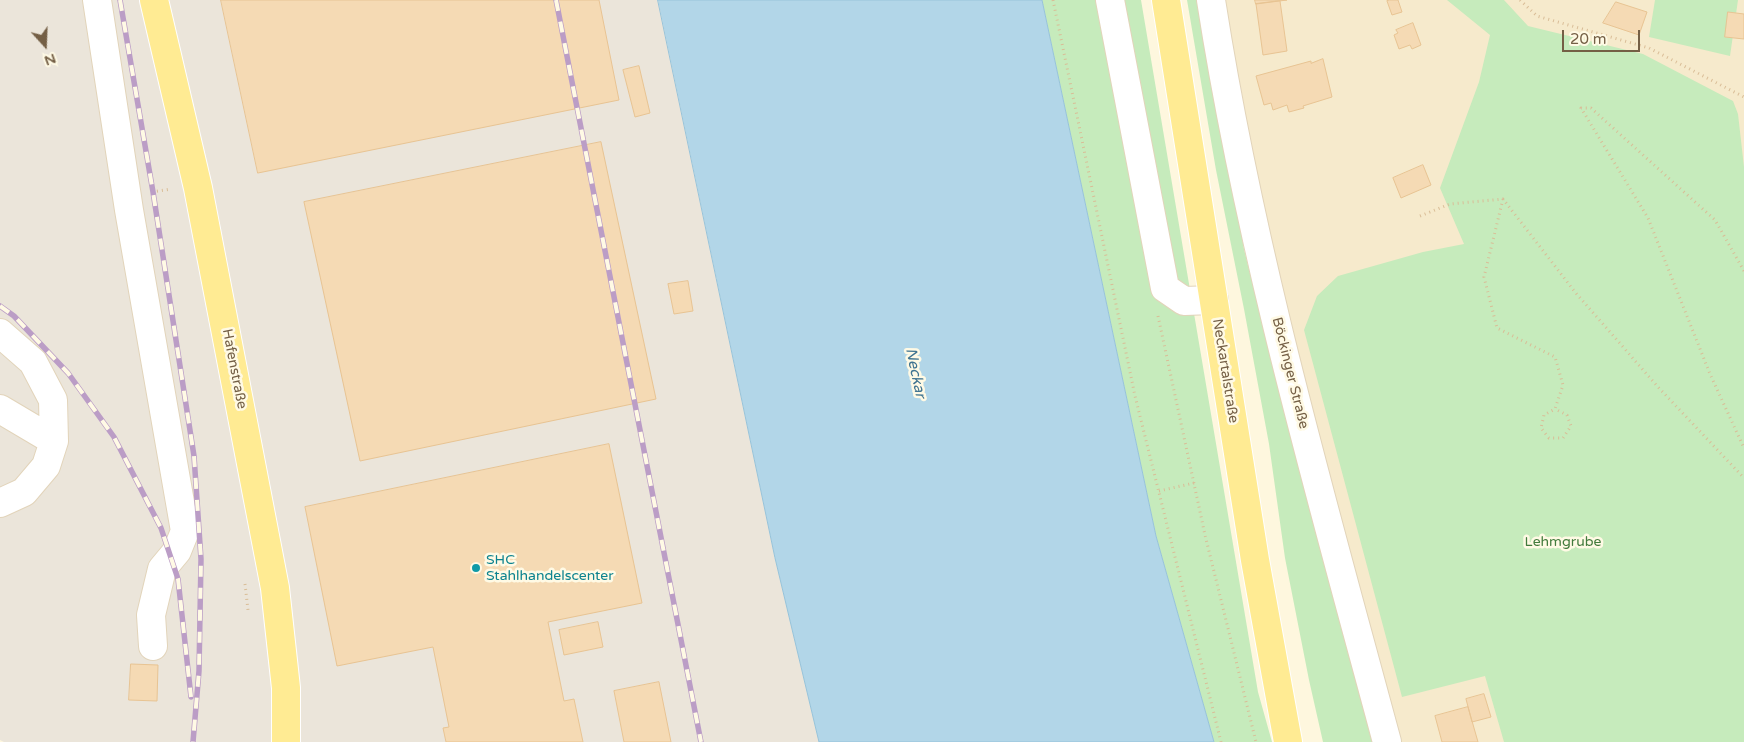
<!DOCTYPE html>
<html>
<head>
<meta charset="utf-8">
<style>
  body { margin:0 }
  #map { position:relative; width:1744px; height:742px; overflow:hidden; background:#fef7de; font-family:"Varela Round",sans-serif }
  canvas { display:block }
  .north { position:absolute; left:20px; top:20px; width:50px; height:50px; -webkit-text-stroke:4px #fffae5; paint-order:stroke; rotate:160deg; font-size:14px; font-weight:700; line-height:20px; text-align:center; color:#745f45 }
  .north::after { content:''; display:block; margin:auto; width:18px; height:22px; background:#745f45; clip-path:polygon(50% 0,100% 100%,50% 72%,0 100%) }
  .scale { position:absolute; left:1562px; top:30px; width:78px; height:22px; box-sizing:border-box; border:2px solid #745f45; border-top:0; padding-left:6px; font-size:15px; line-height:18px; white-space:nowrap; color:#745f45; -webkit-text-stroke:4px #fffae5; paint-order:stroke }
</style>
</head>
<body>
<div id="map">
<canvas width="1744" height="742"></canvas>
<div class="north">N</div>
<div class="scale">20 m</div>
</div>
<script>
const g = document.querySelector('canvas').getContext('2d');
g.lineJoin = 'round';
function fillPath(path, color) {
  g.fillStyle = color;
  g.fill(path, 'evenodd');
}
function strokePath(path, color, width, dash) {
  g.strokeStyle = color;
  g.lineWidth = width;
  g.lineCap = dash ? 'butt' : 'round';
  g.setLineDash(dash || []);
  g.stroke(path);
}
function write(font, color, halo, rows, align = 'center') {
  g.font = font + ' "Varela Round",sans-serif';
  g.lineWidth = 5;
  g.setLineDash([]);
  g.textBaseline = 'middle';
  g.strokeStyle = halo;
  g.fillStyle = color;
  for (const [text, x, y, turn = 0] of rows) {
    g.save();
    g.translate(x, y);
    g.rotate((+turn || 0) * Math.PI / 180);
    g.textAlign = isNaN(turn) ? turn : align;
    if (halo) g.strokeText(text, 0, 0);
    g.fillText(text, 0, 0);
    g.restore();
  }
}
fillPath(new Path2D(`
  M1222,0h522v742h-352l-105,-421z`), '#f6eacc');
fillPath(new Path2D(`
  M0,0h658l117,558 44,184h-815l-4,-2z`), '#ebe5da');
fillPath(new Path2D(`
  M1042,0h99l117,692 14,50h-58l-58,-206z
  M1187,0h15l42,249 39,159 50,169 44,165h-54l-14,-62 -24,-122 -16,-114 -25,-135 -28,-139z
  M1447,0h57l24,26 115,28 90,47 5,13 6,53v575h-240l-19,-66 -83,21 -98,-367 13,-34 21,-20 85,-24 41,-8 -24,-56 39,-106 11,-47z
  M1655,0h83l-8,56 -81,-19z`), '#c6ebbc');
const water = new Path2D(`
  M658,0h384l114,536 58,206h-395l-44,-184z`);
fillPath(water, '#b2d6e8');
strokePath(water, '#97c3da', 1);
const building = new Path2D(`
  M221,0h378l20,100 -361,73z
  M1255,0h32l-31,4z
  M1390,0h8l4,12 -10,3 -5,-14z
  M1280,1l7,50 -24,4 -7,-51z
  M1616,2l31,10 -8,23 -36,-12z
  M1728,12l16,2v25l-19,-2z
  M1413,23l8,22 -9,4 -2,-4 -11,4 -5,-14 4,-2 -2,-3z
  M1323,59l9,38 -29,9 1,2 -15,4 -2,-7 -14,5 -2,-7 -7,2 -8,-29 55,-15v2z
  M639,66l11,47 -15,4 -12,-47z
  M601,142l55,257 -296,62 -56,-259z
  M1423,165l8,20 -30,13 -8,-20z
  M688,281l5,30 -19,3 -6,-30z
  M609,444l33,159 -94,19 16,79 10,-2 9,43h-137l-3,-14 6,-1 -16,-80 -96,19 -32,-159z
  M598,622l5,25 -39,8 -5,-25z
  M131,664l27,1 -1,36 -28,-1z
  M659,682l12,60h-47l-10,-51z
  M1484,694l7,23 -19,5 -6,-23z
  M1468,707l10,35h-36l-7,-26z`);
fillPath(building, '#f5dab4');
strokePath(building, '#e8c493', 1);
const minor = new Path2D(`
  M97,0l32,210 56,321 -8,20 -15,18 -11,46 2,31
  M1110,0l55,288 19,13 30,-1
  M1211,0c39,251 110,497 176,742
  M0,333l33,29 20,38 1,41 -54,-32
  M0,503l24,-11 22,-26 8,-25`);
const major = new Path2D(`
  M154,0l44,188 77,400 11,100v54
  M1166,0l89,560 33,182`);
strokePath(minor, '#e2d4ba', 30);
strokePath(major, '#fff', 30);
strokePath(new Path2D(`
  M1053,0l82,396 86,346
  M1520,0l17,16 112,32 95,49
  M152,192l19,-3
  M1503,199l-19,78 13,51 58,29 8,28 -8,24 -11,6 -3,13 8,10h14l8,-12 -4,-11 -12,-6
  M1420,216l30,-12 53,-5 72,93 83,95 86,91
  M1744,271l-29,-51 -124,-112h-10l67,110 62,156 34,74
  M1158,316l47,219 51,207
  M1159,491l35,-8
  M245,584l3,26`), '#d9bd97', 3, [1, 4]);
strokePath(minor, '#fff', 28);
strokePath(major, '#ffeb93', 28);
const rail = new Path2D(`
  M120,0l33,192 41,264 7,103 -2,112 -6,71
  M556,0l145,742
  M0,306l14,10 54,57 46,64 47,91 17,51 13,118`);
strokePath(rail, '#bb9dc6', 5.5);
strokePath(rail, '#fffae5', 4, [11]);
for (const [x, y, r, color] of [
  [476,568,5,"#0f9aa8"]
]) {
  const dot = new Path2D();
  dot.arc(x, y, r, 0, 2 * Math.PI);
  g.fillStyle = color;
  g.fill(dot);
  strokePath(dot, '#fffae5', 2);
}
write('14px', '#745f45', '#fffae5', [
  ["Hafenstraße",234,369,79],
  ["Neckartalstraße",1225,371,81],
  ["Böckinger Straße",1290,373,76]
]);
write('14px', '#427b3c', '#fffae5', [
  ["Lehmgrube",1563,542]
]);
write('14px', '#0d838f', '#fffae5', [
  ["SHC",486,560],
  ["Stahlhandelscenter",486,576]
], 'left');
write('italic 15px', '#407491', '#fffae5', [
  ["Neckar",915,373,78]
]);
</script>
</body>
</html>
